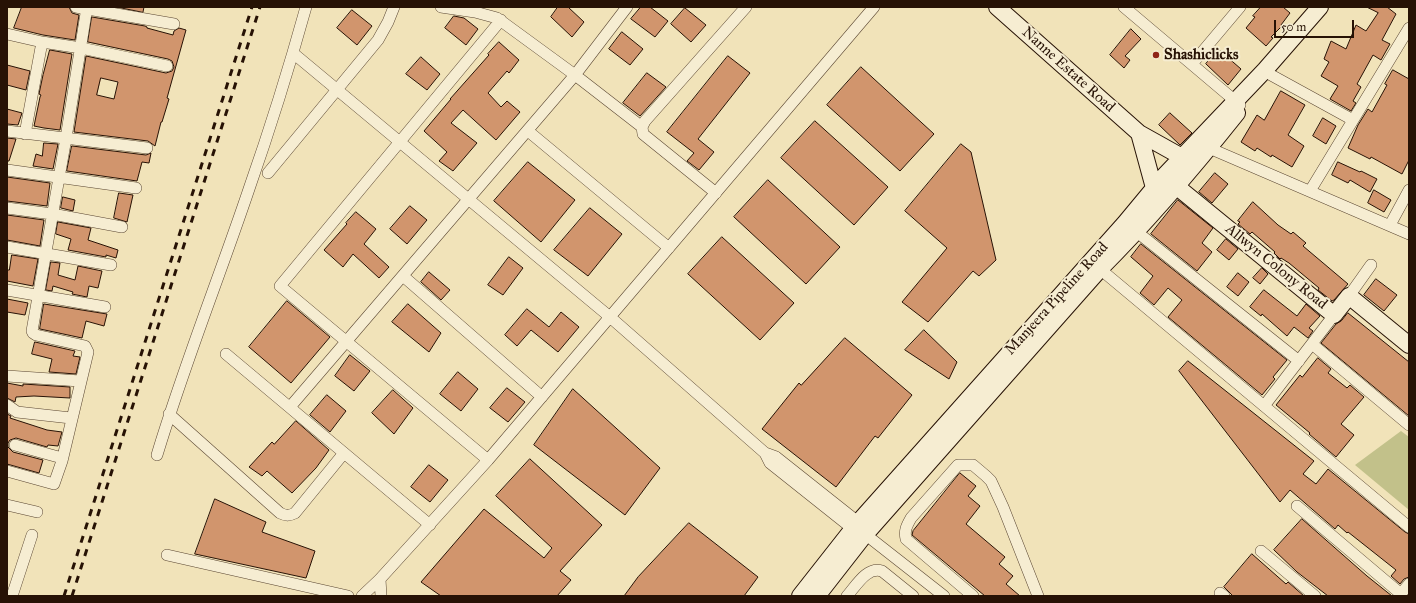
<!DOCTYPE html>
<html>
<head>
<meta charset="utf-8">
<style>
  body { margin:0 }
  #map { position:relative; width:1416px; height:603px; overflow:hidden; background:#f1e3b9; font-family:"IM FELL Great Primer",serif }
  canvas { display:block }
  .frame { position:absolute; inset:0; border:8px solid #271205; pointer-events:none }
  .scale { position:absolute; left:1274px; top:20px; width:80px; height:18px; box-sizing:border-box; border:2px solid #271205; border-top:0; padding-left:5px; font-size:12px; line-height:14px; white-space:nowrap; color:#271205; -webkit-text-stroke:3px #f6edd2; paint-order:stroke }
</style>
</head>
<body>
<div id="map">
<canvas width="1416" height="603"></canvas>
<div class="frame"></div>
<div class="scale">50 m</div>
</div>
<script>
const g = document.querySelector('canvas').getContext('2d');
g.lineJoin = 'round';
function fillPath(path, color) {
  g.fillStyle = color;
  g.fill(path, 'evenodd');
}
function strokePath(path, color, width, dash) {
  g.strokeStyle = color;
  g.lineWidth = width;
  g.lineCap = dash ? 'butt' : 'round';
  g.setLineDash(dash || []);
  g.stroke(path);
}
function write(font, color, halo, rows, align = 'center') {
  g.font = font + ' "IM FELL Great Primer",serif';
  g.lineWidth = 4;
  g.setLineDash([]);
  g.textBaseline = 'middle';
  g.strokeStyle = halo;
  g.fillStyle = color;
  for (const [text, x, y, turn = 0] of rows) {
    g.save();
    g.translate(x, y);
    g.rotate((+turn || 0) * Math.PI / 180);
    g.textAlign = isNaN(turn) ? turn : align;
    if (halo) g.strokeText(text, 0, 0);
    g.fillText(text, 0, 0);
    g.restore();
  }
}
fillPath(new Path2D(`
  M1401,431l8,6v73l-54,-45z`), '#c2c18a');
const building = new Path2D(`
  M22,7h47l3,6 7,2 -4,25 -32,-5 -29,-7z
  M117,7h27l-1,5z
  M558,7h10l16,15 -12,15 -21,-20z
  M641,7h9l18,14 -13,16 -24,-18z
  M1261,7h22l7,6 -9,12 1,1 -11,11 2,1 -7,8 -20,-18 9,-11 -2,-1z
  M1367,7h20l9,7 -14,26 8,4 -9,16 -8,-5 -16,29 4,3 -8,14 3,2 -5,8 -21,-12 8,-13 -17,-10 8,-14 -5,-3 7,-18 15,8 10,-24 10,6 12,-18z
  M685,8l21,17 -15,17 -20,-18z
  M352,10l20,16 -15,19 -20,-17z
  M454,16l10,2 14,11 -12,16 -21,-17z
  M92,17l53,9 2,1v1l26,7 1,-4 5,-3 7,2 -19,68 2,1 -7,23h-1l-6,24 -7,-5 -74,-9 12,-76 80,17 6,-2 2,-4 -2,-6 -4,-2 -80,-17zM101,78l17,4 -4,17 -17,-4z
  M1131,29l10,10 -16,17 5,4 -6,8 -14,-13z
  M622,32l21,17 -13,16 -21,-16z
  M499,42l20,18 -10,13 -2,-2 -19,22 13,14 6,-6 13,11 -24,28 -33,-30 -12,13 26,20 -24,28 -14,-10 8,-9 -23,-21 27,-32h-1l39,-44 -1,-1z
  M1218,49l23,20 -13,16 -22,-21z
  M50,50l22,4 -12,76 -16,-2 -10,-2 6,-29 1,-2 -2,-1 4,-19z
  M728,56l22,17 -52,66 16,13 -15,18 -12,-9 7,-8 -27,-21z
  M421,57l19,17 -13,16 -21,-16z
  M7,65l23,6 -4,19 -19,-5z
  M861,67l73,67 -34,37 -73,-66z
  M1393,70l16,9v81l-7,14 -31,-17 -1,2 -22,-11 10,-23 10,-16 4,3 15,-27 -2,-1z
  M647,73l19,14 -26,29 -17,-13z
  M1281,91l24,14 -17,30 16,11 -12,21 -20,-12 -1,2 -14,-9 -2,3 -14,-9 16,-27 7,5z
  M7,109l15,4 -4,12 -11,-1z
  M1170,113l22,20 -12,12 -21,-20z
  M1323,118l13,8 -10,18 -13,-8z
  M815,121l73,66 -34,38 -73,-67z
  M7,138l9,1 -7,22h-2z
  M44,143l14,1 -5,25 -20,-3 3,-12 6,2z
  M961,144l10,8 25,108 -17,16 -6,-5 -45,51 -26,-20 45,-54 -42,-37z
  M72,146l74,9 5,-2 -2,10 -7,-1 -5,19 -70,-10z
  M528,162l47,38 -34,42 -47,-41z
  M1338,162l22,10 1,-1 16,8 -7,13 -20,-12 -2,3 -16,-8z
  M1215,173l13,11 -16,19 -13,-11z
  M7,177l43,6 -3,23 -40,-5z
  M768,180l72,67 -34,37 -72,-67z
  M1374,190l17,10 -7,12 -16,-9z
  M119,193l14,2 -6,27 -13,-4z
  M63,197l12,3 -2,11 -12,-3z
  M1178,200l35,28 -11,15 10,9 -15,19 -46,-37z
  M1253,202l25,23 13,9 2,-2 13,11 -3,3 45,38 -14,16 -2,1 -14,-11 1,-2 -30,-25 -8,-5 -1,1 -6,-6 1,-1 -23,-20 -2,2 -12,-10 2,-2 -2,-1z
  M410,206l17,14 -20,24 -17,-15z
  M590,208l32,26 -34,42 -34,-26z
  M356,212l20,17 -12,15 25,23 -10,11 -26,-24 -10,13 -19,-17 23,-26 -1,-1z
  M7,215l37,5 -4,26 -33,-6z
  M58,222l33,6 -3,12 30,10 -2,8 -10,-3v2l-38,-7 3,-11 -15,-5z
  M722,237l72,66 -34,37 -72,-66z
  M1226,239l12,10 -9,11 -12,-10z
  M1141,244l146,116 -14,17 2,2 -13,16 -94,-78 14,-17 -14,-12 -14,17 -14,-12 13,-17 -22,-19z
  M12,255l26,4 -5,27 -26,-5v-11h2z
  M509,257l14,11 -20,27 -15,-10z
  M51,262l9,1 -2,12 17,5 3,-14 24,5 -4,17 -9,-2 -2,11 -15,-3 1,-2 -20,-6 -1,5 -6,-1z
  M1262,268l6,6 -8,10 -7,-6z
  M429,272l21,18 -9,10 -20,-18z
  M1238,273l11,9 -11,14 -11,-9z
  M1376,279l21,16 -13,16 -20,-16z
  M1264,290l33,26 9,-12 14,12 -11,12 4,3 -5,7 -14,-11 -7,9 -25,-22 -1,2 -11,-9z
  M7,299l21,4 -3,12 -18,-3z
  M287,301l43,36 -39,46 -42,-36z
  M44,304l63,10 -3,12 -18,-5 -4,17 -42,-9z
  M408,304l33,29 -12,19 -37,-30z
  M527,309l22,18 12,-15 18,15 -21,25 -27,-22 -14,16 -12,-11z
  M1348,313l61,49v54l-88,-73 15,-19 5,-3z
  M924,330l33,32 -8,17 -44,-29z
  M845,338l67,57 -34,43 -3,-2 -39,51 -74,-58 37,-46 2,2z
  M35,342l40,9 -2,5 7,1 -4,17 -27,-2 3,-13 -20,-5z
  M350,355l20,16 -16,20 -19,-15z
  M1318,358l13,11 -3,4 19,15 3,-3 14,12 -23,27 13,11 -18,22 -27,-23 1,-1 -34,-28 24,-30 2,2z
  M1188,361l126,100 -11,13 13,10 12,-15 77,63 4,2v43l-5,2 -4,5 -9,-8 5,-6 -48,-38 -1,1 -9,-8 -3,4 -45,-39 -10,12 -101,-131z
  M458,372l20,17 -17,22 -21,-17z
  M7,383l16,3v-2l47,3v11l-36,-2 -18,1 -1,5 -8,-4z
  M507,388l18,14 -17,20 -18,-14z
  M573,389l87,79 -35,47 -91,-70z
  M393,390l20,18 -19,26 -22,-21z
  M327,395l19,16 -16,21 -20,-17z
  M7,414l4,2 -1,2 37,12 15,2 -4,14 -10,-1 -1,2 -31,-9 -6,2 -2,3v4l5,5 30,8 -4,13 -32,-9z
  M296,421l33,29 -13,18 -24,25 -25,-22 -5,5 -13,-9 23,-25 2,2z
  M530,459l72,66 -42,46 11,9 -14,16h-116l-20,-14 63,-73 60,49 8,-10 -56,-52z
  M429,465l19,15 -18,22 -19,-15z
  M960,473l16,13 -8,10 12,10 -14,18 39,33 -6,7 14,12 -7,8 14,12h-35l-73,-61 1,-4z
  M215,499l51,23 -4,10 53,19 -9,27 -111,-24z
  M1302,519l65,57 25,20h-64l-31,-24 -23,-22z
  M689,523l69,54 -14,19h-120l14,-19z
  M1252,554l34,30 2,-2 16,14h-71l-9,-9z`);
fillPath(building, '#d1956d');
strokePath(building, '#271205', 1);
const street = new Path2D(`
  M76,7l98,17
  M441,7l34,5 22,6 78,57 67,52
  M1124,7l116,98
  M7,34l35,8 39,6 86,18
  M293,53l317,264 155,136 5,10 93,74 7,1 74,58
  M1192,64l48,-57
  M1271,75l82,45
  M7,131l140,17
  M528,131l141,117
  M25,134l17,-92
  M1209,148l200,86
  M7,170l129,18
  M268,173l110,-133 10,-18 6,-15
  M1310,191l99,-163
  M716,193l-73,-59 -1,-7 3,-6 101,-114
  M7,208l45,6 70,13
  M1390,225l19,-35
  M1137,232l162,129
  M7,247l104,18
  M1100,269l309,258
  M403,276l139,121
  M7,290l98,17
  M1349,296l22,-31
  M1312,344l97,81
  M226,354l204,171
  M7,376l73,5
  M7,405l10,7 54,6
  M1264,406l70,-91
  M290,407l285,-332 52,-68
  M169,414l111,99c6,3 9,3 15,0l49,-60
  M15,445l47,13
  M765,453l11,4 87,69
  M157,455c27,-90 62,-177 92,-266 21,-60 40,-121 57,-182
  M488,460l-208,-174 221,-266
  M7,471l47,13 8,-23 26,-109 -3,-6 -49,-11 -3,-2 -1,-2 34,-193 21,-131
  M7,505l30,7
  M1297,506l104,88
  M1261,551l54,45
  M167,555l181,41
  M380,579l1,17
  M1220,593l4,3
  M12,596l20,-61
  M362,596l18,-17 108,-119 386,-453
  M847,596c9,-10 20,-30 35,-25l31,25
  M973,596l-67,-57c-2,-9 1,-14 5,-21l47,-53h15l13,11 5,5 12,26 35,89
  M1399,596l10,-12`);
const secondary = new Path2D(`
  M997,7l142,126 43,24
  M1139,133l15,55
  M1176,186l158,129 15,-19 60,49
  M800,596l55,-70 270,-303 39,-47 101,-106 55,-63
  M817,596l46,-59 237,-268c49,-49 94,-102 137,-156`);
strokePath(street, '#5a4632', 12);
strokePath(secondary, '#271205', 18);
strokePath(street, '#f6edd2', 11);
strokePath(secondary, '#f6edd2', 16);
strokePath(new Path2D(`
  M64,596l188,-589
  M72,596l188,-589`), '#271205', 3, [7, 7]);
for (const [x, y, r, color] of [
  [1156,55,4,"#8f2418"]
]) {
  const dot = new Path2D();
  dot.arc(x, y, r, 0, 2 * Math.PI);
  g.fillStyle = color;
  g.fill(dot);
  strokePath(dot, '#f6edd2', 1.5);
}
write('bold 15px', '#271205', '#f6edd2', [
  ["Shashiclicks",1164,55]
], 'left');
write('15px', '#271205', '#f6edd2', [
  ["Nanne Estate Road",1068,70,42],
  ["Allwyn Colony Road",1276,267,39],
  ["Manjeera Pipeline Road",1057,299,-48]
]);
</script>
</body>
</html>
